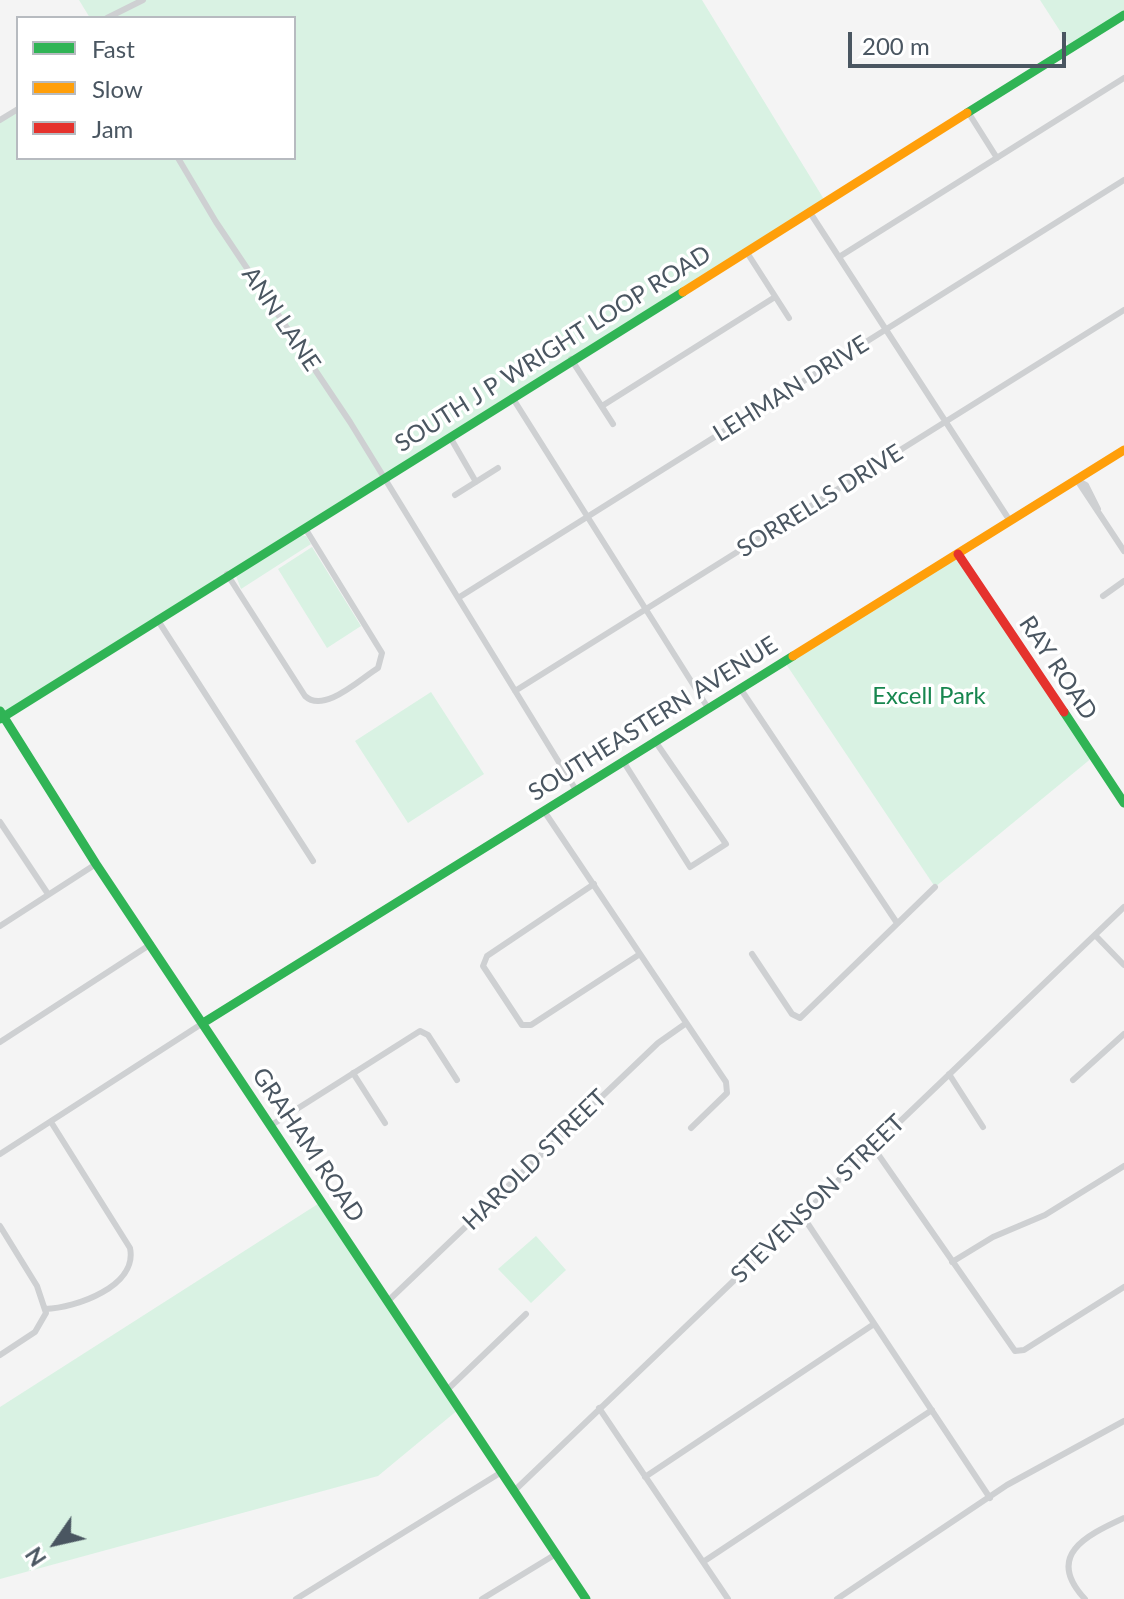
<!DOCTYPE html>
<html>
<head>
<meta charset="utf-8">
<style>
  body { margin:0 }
  #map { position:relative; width:1124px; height:1599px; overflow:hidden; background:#f4f4f4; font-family:Lato,sans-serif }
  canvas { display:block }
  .legend { position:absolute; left:16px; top:16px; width:280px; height:144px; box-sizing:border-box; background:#fff; border:2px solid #b7bbc0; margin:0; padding:10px 14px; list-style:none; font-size:24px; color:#4a5661 }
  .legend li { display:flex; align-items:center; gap:16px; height:40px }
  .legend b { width:40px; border:2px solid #b7bbc0 }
  .north { position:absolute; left:16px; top:1503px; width:80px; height:80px; -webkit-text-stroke:6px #fff; paint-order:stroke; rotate:236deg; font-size:22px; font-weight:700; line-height:32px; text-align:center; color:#4a5661 }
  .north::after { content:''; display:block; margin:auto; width:28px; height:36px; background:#4a5661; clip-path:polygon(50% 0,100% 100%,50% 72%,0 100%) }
  .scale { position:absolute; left:848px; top:32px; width:218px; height:36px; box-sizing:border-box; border:4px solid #4a5661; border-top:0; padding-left:10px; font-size:24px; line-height:28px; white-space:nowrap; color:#4a5661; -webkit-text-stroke:6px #fff; paint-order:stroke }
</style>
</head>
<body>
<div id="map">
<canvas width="1124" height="1599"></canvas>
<ul class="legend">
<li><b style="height:10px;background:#30b455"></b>Fast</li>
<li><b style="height:10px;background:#ff9f0a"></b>Slow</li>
<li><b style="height:10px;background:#e5322d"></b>Jam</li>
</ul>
<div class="north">N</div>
<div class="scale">200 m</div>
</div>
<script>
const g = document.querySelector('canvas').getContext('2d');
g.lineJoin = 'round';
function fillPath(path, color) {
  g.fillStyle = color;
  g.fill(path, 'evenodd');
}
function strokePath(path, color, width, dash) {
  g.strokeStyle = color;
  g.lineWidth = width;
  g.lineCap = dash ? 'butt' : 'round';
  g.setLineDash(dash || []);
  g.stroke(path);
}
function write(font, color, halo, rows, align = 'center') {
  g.font = font + ' Lato,sans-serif';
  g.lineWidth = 7;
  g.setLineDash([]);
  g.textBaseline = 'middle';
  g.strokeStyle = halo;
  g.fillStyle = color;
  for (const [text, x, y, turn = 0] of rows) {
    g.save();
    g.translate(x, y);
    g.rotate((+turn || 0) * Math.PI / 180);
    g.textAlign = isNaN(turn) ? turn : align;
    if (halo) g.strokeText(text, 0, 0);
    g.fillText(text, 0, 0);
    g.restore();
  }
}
fillPath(new Path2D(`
  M79,0h623l123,201 -825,518v-599l18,-11v49h276v-140h-204z
  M1040,0h84v15l-53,33z
  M300,535l6,1 5,8 -70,45 -5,-13z
  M312,547l49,79 -34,22 -49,-79z
  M958,554l135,203 -158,130 -151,-226z
  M431,692l53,82 -76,49 -53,-82z
  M321,1202l138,207 -81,67 -378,103v-172z
  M536,1236l30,34 -35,33 -33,-34z`), '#d9f2e3');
strokePath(new Path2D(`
  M107,18l36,-18
  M968,112l29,46
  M0,120l18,-11
  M178,158l38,64 134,200 226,368
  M809,211l201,310
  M746,251l43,67
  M839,257l285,-179
  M571,359l42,65
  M512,397l196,311
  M602,406l173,-109
  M450,437l26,45
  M1077,480l47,71
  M1077,480l9,5 12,24
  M455,495l43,-27
  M227,574l78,122c19,18 55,-17 73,-28l4,-15 -77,-125
  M1103,596l21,-15
  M458,598l666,-418
  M157,619l156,242
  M740,688l157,235
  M515,691l609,-381
  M623,761l67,106 36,-23 -71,-103
  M544,811l182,271 1,11 -36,35
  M0,822l48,72
  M594,884l-107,72 -4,10 39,59h9l109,-71
  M0,926l96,-62
  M1095,935l29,30
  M752,954l40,60 8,4 135,-131
  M0,1042l151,-98
  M353,1073l32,50
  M949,1074l34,53
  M1073,1080l51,-46
  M270,1126l150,-95 8,4 29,45
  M873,1147l142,204 9,-1 100,-63
  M0,1154l203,-131
  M802,1215l188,283
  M0,1226l37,60 9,27 -11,19 -35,23
  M952,1262l41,-25 52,-22 79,-49
  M388,1301l270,-258 27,-19
  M45,1309c31,-1 93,-23 85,-61l-79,-126
  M447,1390l79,-76
  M599,1408l129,191
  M645,1477l229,-153
  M513,1492l611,-585
  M703,1562l229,-152
  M296,1599l204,-126
  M482,1599l74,-45
  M837,1599l170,-114 117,-64
  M1085,1599c-40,-43 0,-63 39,-81`), '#ced0d2', 6);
strokePath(new Path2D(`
  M967,113l157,-98
  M0,711l96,153 490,735
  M1064,712l60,91
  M0,719l683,-427
  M203,1023l590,-367`), '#30b455', 9);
strokePath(new Path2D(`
  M683,292l284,-179
  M793,656l331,-206`), '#ff9f0a', 9);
strokePath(new Path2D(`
  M958,554l106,158`), '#e5322d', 9);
write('24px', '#4a5661', '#fff', [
  ["ANN LANE",281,319,56],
  ["SOUTH J P WRIGHT LOOP ROAD",553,349,-32],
  ["LEHMAN DRIVE",791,389,-32],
  ["SORRELLS DRIVE",820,501,-32],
  ["RAY ROAD",1058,668,56],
  ["SOUTHEASTERN AVENUE",653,719,-32],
  ["GRAHAM ROAD",308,1145,56],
  ["HAROLD STREET",535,1160,-44],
  ["STEVENSON STREET",818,1199,-44]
]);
write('24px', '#17864f', '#fff', [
  ["Excell Park",929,696]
]);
</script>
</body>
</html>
